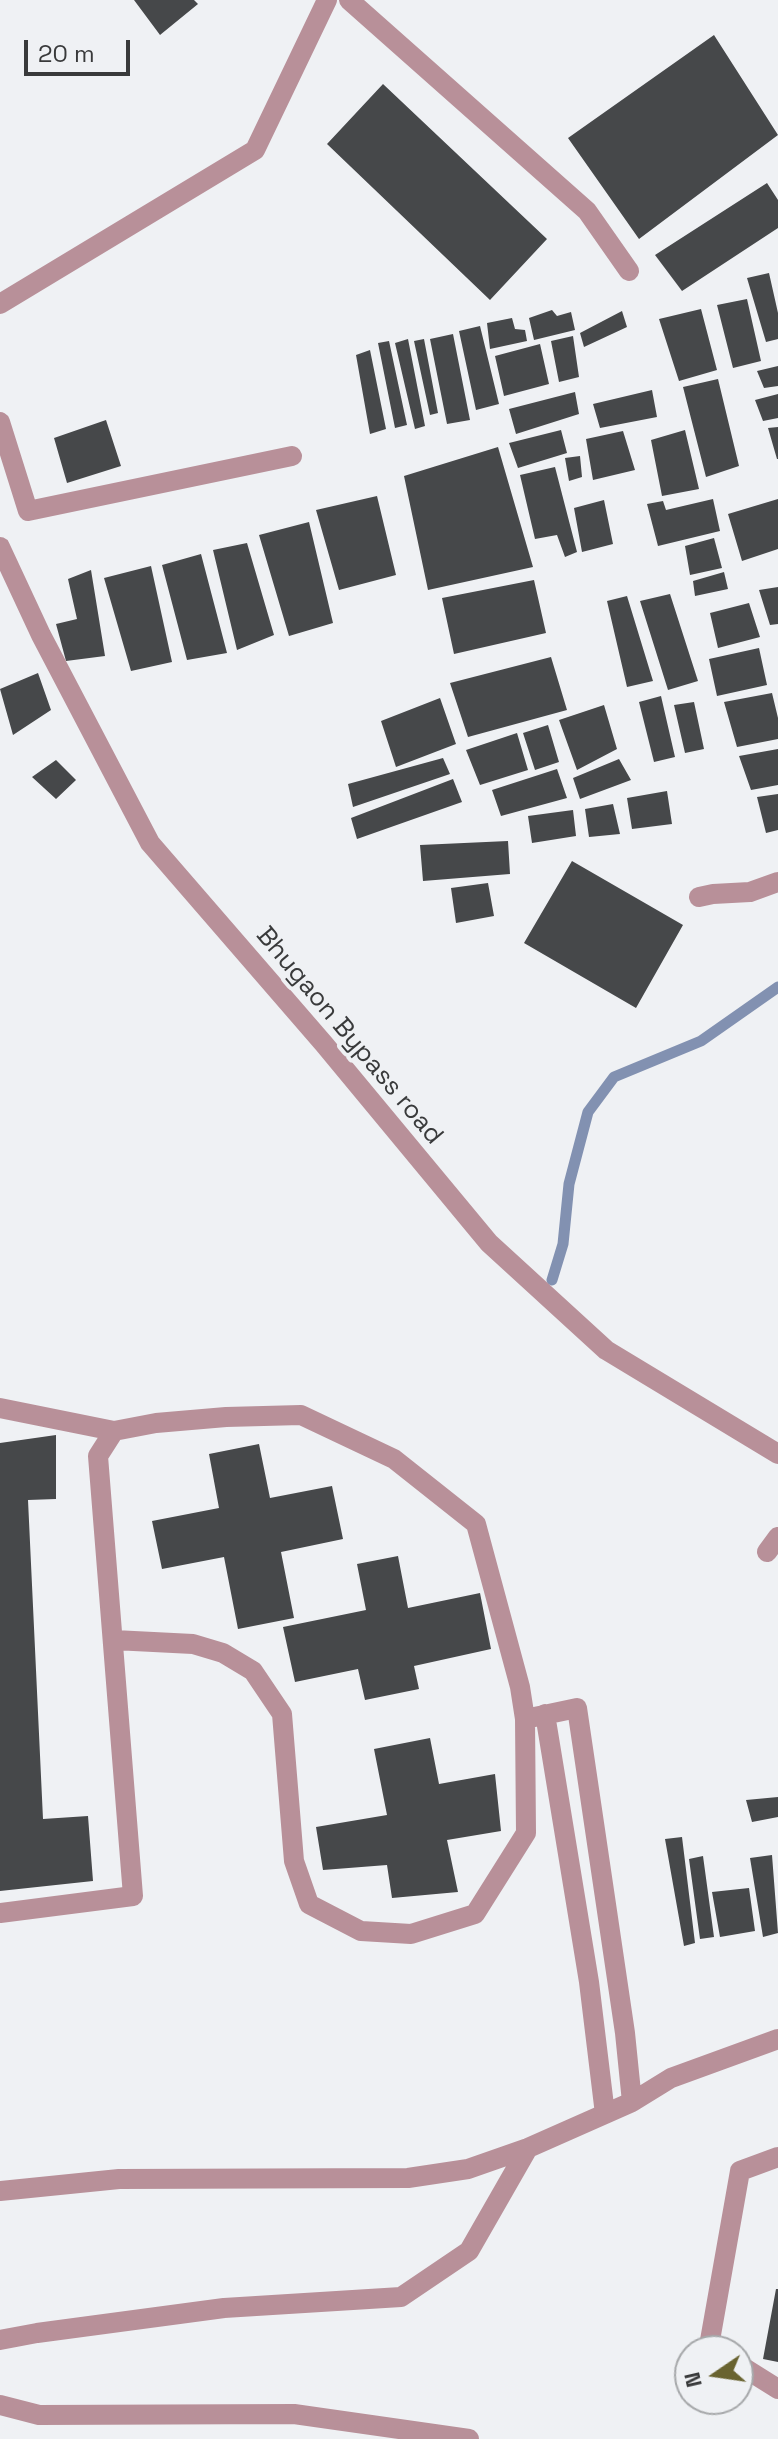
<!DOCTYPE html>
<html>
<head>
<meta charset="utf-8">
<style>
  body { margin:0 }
  #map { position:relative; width:778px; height:2439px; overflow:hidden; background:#eff1f4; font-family:"Space Grotesk",sans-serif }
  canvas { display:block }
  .north { position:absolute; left:674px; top:2335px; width:80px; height:80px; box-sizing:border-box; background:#eff1f4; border:2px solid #a6a8aa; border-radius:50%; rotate:257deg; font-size:22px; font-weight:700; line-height:32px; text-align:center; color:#393a3b }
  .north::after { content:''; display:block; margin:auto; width:28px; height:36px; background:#696330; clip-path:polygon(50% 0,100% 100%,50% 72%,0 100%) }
  .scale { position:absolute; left:24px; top:40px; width:106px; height:36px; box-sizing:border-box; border:4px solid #393a3b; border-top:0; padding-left:10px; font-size:24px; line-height:28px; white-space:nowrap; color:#393a3b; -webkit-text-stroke:6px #eff1f4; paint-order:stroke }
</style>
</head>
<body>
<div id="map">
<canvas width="778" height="2439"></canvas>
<div class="north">N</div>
<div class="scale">20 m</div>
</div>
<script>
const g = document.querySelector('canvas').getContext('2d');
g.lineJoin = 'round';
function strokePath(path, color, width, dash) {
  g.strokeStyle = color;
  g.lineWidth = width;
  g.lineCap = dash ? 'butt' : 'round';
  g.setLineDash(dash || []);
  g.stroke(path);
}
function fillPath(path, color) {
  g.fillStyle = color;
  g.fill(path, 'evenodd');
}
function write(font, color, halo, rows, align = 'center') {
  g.font = font + ' "Space Grotesk",sans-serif';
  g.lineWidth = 8;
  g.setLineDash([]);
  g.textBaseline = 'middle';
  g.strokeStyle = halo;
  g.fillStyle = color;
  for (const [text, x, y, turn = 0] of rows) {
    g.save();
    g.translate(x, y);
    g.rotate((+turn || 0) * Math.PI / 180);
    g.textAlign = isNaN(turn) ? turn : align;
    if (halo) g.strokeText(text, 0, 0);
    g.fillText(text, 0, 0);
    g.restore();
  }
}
strokePath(new Path2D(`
  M552,1280l11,-36 6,-60 19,-72 26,-35 87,-36 77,-54`), '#8291b1', 11);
fillPath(new Path2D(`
  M134,0h60l4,4 -38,31z
  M714,35l64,100 -139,104 -71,-101z
  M383,84l164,155 -57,61 -163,-156z
  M767,183l11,17v28l-96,63 -27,-36z
  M769,273l9,40v26l-12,3 -19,-64z
  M747,299l14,62 -28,7 -16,-63z
  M701,309l16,61 -38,11 -20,-62z
  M552,310l5,6 14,-4 4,18 -41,10 -5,-22z
  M622,311l5,16 -43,20 -4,-14z
  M512,318l3,11 10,1 2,11 -37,8 -3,-26z
  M480,326l19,78 -23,6 -17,-79z
  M453,334l17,86 -23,4 -17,-85z
  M573,336l6,41 -20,5 -8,-41z
  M408,339l17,87 -10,3 -20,-86z
  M424,339l14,74 -8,2 -16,-74z
  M389,341l18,84 -12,3 -17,-85z
  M540,344l9,40 -45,12 -9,-40z
  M370,350l16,79 -16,5 -14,-79z
  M778,366v20l-14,2 -7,-17z
  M718,379l21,87 -33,11 -23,-90z
  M652,390l5,27 -57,11 -7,-24z
  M575,392l4,22 -63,20 -7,-25z
  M778,394v24l-15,3 -8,-21z
  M106,420l15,46 -54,17 -13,-45z
  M778,427v32h-1l-9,-31z
  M561,430l6,23 -49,15 -9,-25z
  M685,430l14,59 -37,7 -11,-56z
  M623,431l12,39 -42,10 -7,-41z
  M498,447l35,120 -105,23 -24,-114z
  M580,456l2,21 -13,4 -4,-23z
  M555,467l22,85 -12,5 -8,-22 -22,4 -15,-64z
  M377,496l19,79 -57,15 -23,-80z
  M713,499l7,32 -62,15 -11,-42 16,-3 3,9z
  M778,499v50l-36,12 -14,-47z
  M604,500l9,44 -31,8 -8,-44z
  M309,522l24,101 -44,13 -30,-101z
  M714,538l8,30 -32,7 -5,-29z
  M247,543l27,92 -37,15 -24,-100z
  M201,554l26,99 -40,7 -25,-95z
  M151,566l21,96 -41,9 -27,-93z
  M91,570l14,86 -39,5 -10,-37 21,-5 -9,-40z
  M724,572l4,17 -33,7 -2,-15z
  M534,580l12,53 -92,21 -12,-56z
  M778,587v37l-8,1 -11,-35z
  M670,594l28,87 -30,9 -28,-89z
  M627,596l26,85 -26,6 -20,-86z
  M749,603l11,34 -42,11 -8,-35z
  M759,648l8,37 -50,11 -8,-37z
  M551,657l16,53 -99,27 -18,-54z
  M38,673l13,37 -38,25 -13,-46z
  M772,693l6,25v21l-41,8 -13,-45z
  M661,696l14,61 -21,5 -15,-60z
  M440,698l16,46 -60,23 -15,-46z
  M694,702l10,47 -19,4 -11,-48z
  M604,705l13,44 -40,21 -18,-50z
  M548,725l11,37 -24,8 -12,-37z
  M517,733l11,37 -48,15 -14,-35z
  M778,749v36l-27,5 -12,-34z
  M443,758l7,16 -97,33 -5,-23z
  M619,759l12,21 -51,19 -7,-21z
  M56,760l20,20 -20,19 -24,-22z
  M557,769l10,29 -66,18 -9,-26z
  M453,779l9,23 -105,37 -6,-21z
  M667,791l5,33 -40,5 -5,-31z
  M778,794v36l-12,3 -9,-36z
  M613,804l7,30 -31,3 -4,-28z
  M573,810l3,26 -44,7 -4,-27z
  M508,841l2,33 -87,7 -3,-36z
  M572,861l111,64 -47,83 -112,-65z
  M488,883l6,33 -38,7 -5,-35z
  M56,1435v64l-28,1 15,319 45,-3 5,65 -93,10v-448z
  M259,1444l11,54 62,-12 11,53 -62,13 13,66 -56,11 -14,-72 -62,12 -10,-48 67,-13 -10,-54z
  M398,1556l10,52 72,-15 11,56 -77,17 5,23 -54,11 -7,-31 -63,13 -12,-55 83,-17 -9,-46z
  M430,1738l9,46 56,-10 6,57 -54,9 11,52 -66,6 -5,-33 -64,5 -7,-43 71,-12 -13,-66z
  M778,1797v20l-26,5 -6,-22z
  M682,1837l13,106 -11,3 -19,-107z
  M772,1855l6,78 -15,4 -13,-79z
  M703,1856l11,81 -14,2 -11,-80z
  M749,1888l6,43 -35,6 -8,-45z
  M776,2289h2v73l-15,-3z`), '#46484a');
strokePath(new Path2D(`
  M349,0l238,211 42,60
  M0,304l255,-154 72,-150
  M0,422l28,89 264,-55
  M0,547l41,88 109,208 174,201 165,199 117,107 172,104
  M699,897l14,-3 37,-2 28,-10
  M0,1408l114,23
  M767,1552l11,-15
  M114,1640l79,4 30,9 30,18 29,43 12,147 15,43 52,27 50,3 64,-20 51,-81 -1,-114
  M545,1714l44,268 16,132
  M0,1913l133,-17 -35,-440 16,-25 42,-8 70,-6 75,-2 93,44 82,65 44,163 5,32 52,-11 48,325 7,69
  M0,2191l119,-12 289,-1 60,-9 60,-21 104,-46 39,-24 107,-39
  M0,2340l37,-7 187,-25 177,-11 68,-46 59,-103
  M718,2351l-9,-5 31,-175 38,-14
  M738,2364l40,25
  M0,2405l39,10 255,-1 175,25`), '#b89099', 20);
write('26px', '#393a3b', '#eff1f4', [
  ["Bhugaon Bypass road",349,1036,50]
]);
</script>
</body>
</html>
